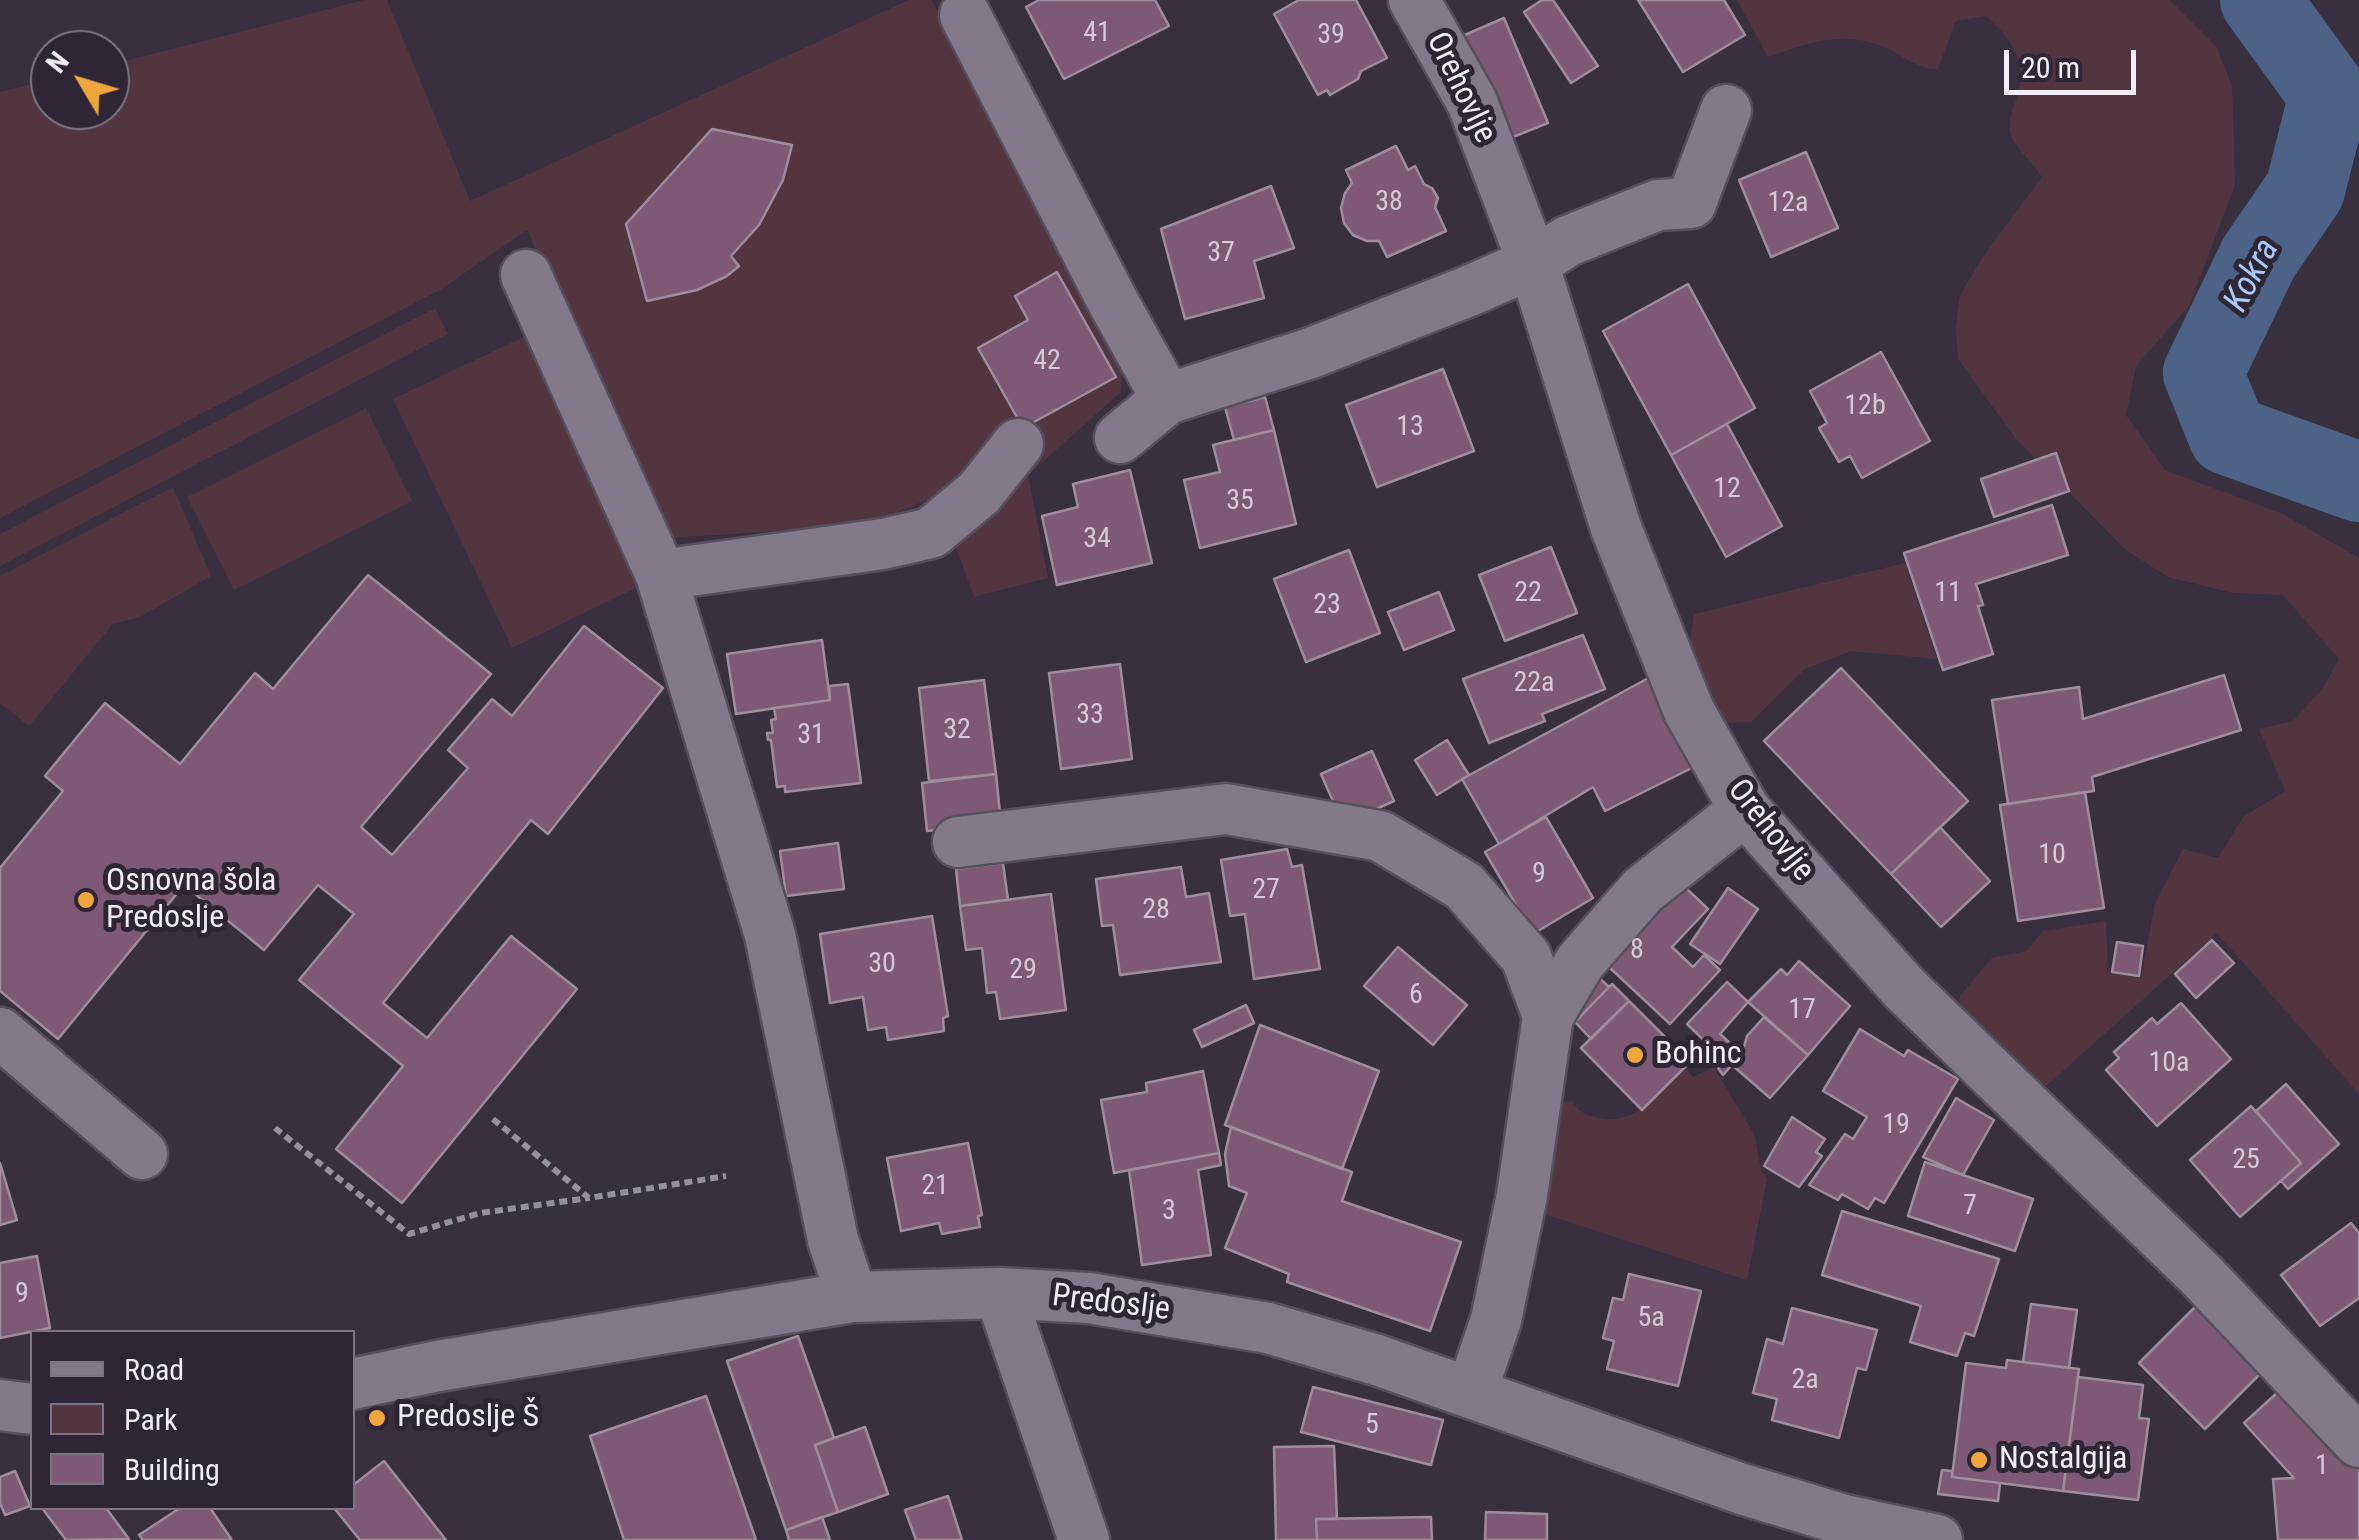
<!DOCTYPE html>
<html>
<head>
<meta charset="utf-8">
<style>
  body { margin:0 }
  #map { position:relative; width:2359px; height:1540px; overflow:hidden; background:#38303f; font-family:"Roboto Condensed",sans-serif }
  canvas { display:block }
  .legend { position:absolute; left:30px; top:1330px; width:325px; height:180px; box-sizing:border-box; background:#2e2635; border:2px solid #7c7683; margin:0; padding:12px 18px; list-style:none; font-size:30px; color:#f2edf7 }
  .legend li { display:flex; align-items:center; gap:20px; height:50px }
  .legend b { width:50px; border:2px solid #7c7683 }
  .north { position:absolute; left:30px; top:30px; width:100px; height:100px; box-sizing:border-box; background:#2e2635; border:2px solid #7c7683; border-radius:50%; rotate:308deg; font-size:28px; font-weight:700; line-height:40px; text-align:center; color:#f2edf7 }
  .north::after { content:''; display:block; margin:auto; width:35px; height:45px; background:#efa73d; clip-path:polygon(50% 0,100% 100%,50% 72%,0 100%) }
  .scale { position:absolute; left:2004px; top:50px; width:132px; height:45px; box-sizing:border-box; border:5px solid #f2edf7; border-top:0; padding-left:12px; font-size:30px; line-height:35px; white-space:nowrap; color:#f2edf7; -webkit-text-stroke:8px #2e2635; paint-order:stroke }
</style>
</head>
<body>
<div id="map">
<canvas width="2359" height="1540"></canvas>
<ul class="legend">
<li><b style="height:12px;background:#82798b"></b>Road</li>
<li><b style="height:28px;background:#53353f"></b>Park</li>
<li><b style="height:28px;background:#7d5976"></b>Building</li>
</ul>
<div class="north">N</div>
<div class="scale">20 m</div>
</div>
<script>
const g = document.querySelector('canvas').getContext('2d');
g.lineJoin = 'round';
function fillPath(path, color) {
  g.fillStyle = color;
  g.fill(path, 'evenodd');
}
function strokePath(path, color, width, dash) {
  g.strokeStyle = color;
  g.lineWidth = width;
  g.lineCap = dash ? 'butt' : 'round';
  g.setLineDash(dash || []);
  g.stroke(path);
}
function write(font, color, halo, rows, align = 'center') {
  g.font = font + ' "Roboto Condensed",sans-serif';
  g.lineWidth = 10;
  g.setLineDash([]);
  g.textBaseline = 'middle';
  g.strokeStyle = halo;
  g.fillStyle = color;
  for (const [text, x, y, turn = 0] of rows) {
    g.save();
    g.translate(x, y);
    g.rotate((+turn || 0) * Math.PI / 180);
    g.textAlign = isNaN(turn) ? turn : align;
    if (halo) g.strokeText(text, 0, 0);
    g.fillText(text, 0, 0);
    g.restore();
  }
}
fillPath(new Path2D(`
  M364,0h23l83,201 439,-201h23l190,350 -1,42 -93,83 20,103 -74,19 -17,-47 -11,-58 -50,21 -56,14 -171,11 -142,-308 -87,60 -440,228v-426l50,-12v30h60v-45z
  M1737,0h433l46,46 16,40 3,99 -46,121 -53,60 -10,49 39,55 118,44 76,44v536l-142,-161 -183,164 -74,-77 -1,-23 33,-39 34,-7 17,-20 63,-10 2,51 33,6 14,-75 28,-54 35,9 25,-41 42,-26 -26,-62 34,-8 30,-33 16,-29 -56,-64 -50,-2 -65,-16 -42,-27 -109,-110 -59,-81 -2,-32 4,-32 24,-40 58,-78c-9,-15 -29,-30 -32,-45 -3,-17 8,-31 10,-47 5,-26 -14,-54 -34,-69l-30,5 -18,48c-20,0 -34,-13 -52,-21 -41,-19 -78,-5 -118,9z
  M435,308l13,26 -448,232v-32z
  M530,334l118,248 -136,66 -119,-249z
  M366,408l46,93 -178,89 -47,-93z
  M173,487l38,89 -71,41 -27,7 -84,102 -29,-23v-127z
  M1905,563l32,96 -86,-8 -46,18 -54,53 -35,1 -29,-66 7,-43z
  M1685,1066l8,11 21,-10 41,69 6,34 6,9 -20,101 -215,-70 14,-65 15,-43 11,-1c6,10 14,15 26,17 38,9 64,-28 87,-52z`), '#53353f');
strokePath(new Path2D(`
  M2260,0l69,95 -24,95 -46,67 -56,116 25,62 131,47`), '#4c6387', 80);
const building = new Path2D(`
  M1039,0h116l14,26 -105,53 -38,-72z
  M1299,0h57l31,58 -26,13 -3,8 -28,16 -3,-5 -9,5 -44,-81z
  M1542,0h11l45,66 -27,17 -47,-71z
  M1638,0h86l21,35 -62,37z
  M1504,18l44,105 -45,18 -43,-104z
  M712,129l80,16 -9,35 -24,45 -28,31 8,10 -12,10 -30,14 -50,11 -21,-77z
  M1396,146l12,24 7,-4 9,18 8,4 6,10 -3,9 11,24 -59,26 -8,-16h-12l-14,-6 -9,-12 -3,-15 4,-15 7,-10 -6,-13z
  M1806,152l32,76 -67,29 -32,-77z
  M1271,186l23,62 -40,13 10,37 -79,21 -24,-90z
  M1057,272l59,105 -93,51 -45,-80 50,-28 -13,-24z
  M1688,284l67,124 -84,47 -68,-124z
  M1881,352l49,89 -68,37 -12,-22 -11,6 -20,-34 8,-5 -17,-32z
  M1443,369l31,82 -97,36 -31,-82z
  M1265,397l9,33 -40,10 -9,-33z
  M1727,424l55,102 -56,31 -55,-102z
  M1274,430l22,94 -96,24 -16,-68 36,-8 -7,-27z
  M2056,453l13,38 -75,26 -13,-38z
  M1130,470l22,93 -95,22 -15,-69 36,-9 -5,-23z
  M2052,505l16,50 -92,29 7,21 -5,1 15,48 -50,16 -39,-117z
  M1551,547l26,66 -72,28 -26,-66z
  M1349,550l31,83 -74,29 -32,-83z
  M368,575l123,99 -130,153 31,28 76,-87 -20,-18 44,-51 20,17 72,-90 79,62 -115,146 -17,-14 -148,183 44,35 84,-102 66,53 -175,214 -66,-54 67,-83 -104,-86 55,-66 -36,-29 -54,65 -80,-65 -126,154 -58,-48v-123l63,-77 -18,-15 60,-73 75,61 75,-91 18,16z
  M1439,592l15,38 -50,20 -16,-38z
  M1583,635l22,54 -63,25 3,7 -56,22 -26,-64z
  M822,640l8,60 -94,14 -9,-60z
  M1120,664l12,95 -71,10 -12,-96z
  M1841,668l127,133 -77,73 -127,-133z
  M1654,675l44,90 -93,46 -12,-24 -94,57 -37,-65z
  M2224,675l17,55 -149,47 2,14 -86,13 -16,-104 87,-13 4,32z
  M984,680l12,94 -67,7 -10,-93z
  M848,684l13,99 -76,9v-6l-8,1 -6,-47h-3l-1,-7h6l-2,-13 5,-1 -2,-11 56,-8 -1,-14z
  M1447,740l22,35 -32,20 -22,-35z
  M1372,751l22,50 -51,23 -22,-50z
  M996,774l5,49 -74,8 -5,-48z
  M2085,792l19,116 -86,13 -18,-116z
  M1546,817l47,81 -60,36 -48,-82z
  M1940,827l50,54 -49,46 -50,-53z
  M838,843l6,46 -58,7 -6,-45z
  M1287,849l5,18 10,-2 18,104 -66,10 -9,-65 -15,2 -9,-56z
  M1003,863l5,37 -48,6 -4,-37z
  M1181,867l5,30 23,-4 12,69 -101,13 -7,-50 -11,1 -6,-47z
  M1671,874l37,35 -36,38 21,20 11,-12 16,15 -50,54 -75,-70z
  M1728,888l30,21 -38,55 -30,-20z
  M1051,894l15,116 -66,9 -4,-27 -9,1 -5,-45 -16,2 -6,-44z
  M932,916l16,100 -5,2 1,13 -56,9 -2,-13 -18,3 -5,-33 -33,6 -10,-69z
  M2212,940l22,23 -38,35 -21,-24z
  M2117,942l26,4 -4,30 -27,-4z
  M1398,947l69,58 -34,40 -69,-59z
  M1799,961l51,45 -42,49 -60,-53 33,-33 6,6z
  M1596,975l13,12 -31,32 -13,-12z
  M1727,982l21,20 -28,32 22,20 5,-18 17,-19 44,38 -38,43 -38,-33 -9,10 -19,-26 5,-4 -22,-21z
  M1612,984l17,17 -38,38 -16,-17z
  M1629,1001l61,61 -48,48 -61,-62z
  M2181,1003l50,56 -74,67 -51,-56 13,-12 -5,-6 38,-34 5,6z
  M1246,1005l8,18 -52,24 -8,-17z
  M1260,1025l119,46 -37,98 -117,-44z
  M1860,1029l44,27 4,-6 50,29 -74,124 -9,-5 -7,11 -26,-15 -4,6 -29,-15 36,-51 8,5 14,-22 -44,-26z
  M1203,1071l16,82 -105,20 -13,-73 46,-8 -1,-9z
  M2286,1084l53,60 -51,45 -7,-8 20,-18 -45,-52z
  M1956,1098l38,22 -31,55 -40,-18z
  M2251,1106l50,57 -61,54 -50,-57z
  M1792,1117l33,22 -9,13 6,4 -23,31 -35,-21z
  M1231,1127l121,45 -10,29 119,41 -31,89 -143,-49 2,-8 -64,-26 22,-55 -18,-7 -4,-32z
  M968,1143l14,72 -4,1 2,11 -38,7 -3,-11 -38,8 -14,-73z
  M1219,1153l2,12 -23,5 13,85 -69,10 -13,-95z
  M1925,1162l108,37 -18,52 -107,-35z
  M0,1163l17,57 -17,5z
  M1842,1211l157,48 -25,77 -9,-3 -8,23 -47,-14 11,-36 -99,-31z
  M2351,1223l8,10v65l-39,28 -39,-51z
  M37,1256l13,72 -50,10v-75z
  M1629,1274l72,17 -23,95 -71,-17 7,-28 -11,-3 10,-40 10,2z
  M2031,1304l46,6 -8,58 -46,-6z
  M2197,1305l66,66 -58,58 -66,-66z
  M1792,1308l85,22 -11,40 -9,-2 -18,70 -67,-18 5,-21 -24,-6 14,-54 16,5z
  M798,1336l36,102 -19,7 23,67 -52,18 -59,-169z
  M2007,1360l72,9 -16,122 -111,-14 14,-114 40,5z
  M2078,1377l65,8 -4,33 10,1 -11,81 -75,-9z
  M2290,1381l69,75v84h-81l-5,-61 21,-1 -50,-55z
  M1313,1387l130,33 -12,45 -130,-33z
  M706,1396l50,144h-132l-34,-104z
  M865,1427l23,67 -50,18 -23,-67z
  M1334,1446l3,73h-21l1,21h-41l-2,-93z
  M384,1461l62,79h-86l-26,-32h18v-22z
  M1942,1470l10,1v6l48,6 -2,18 -60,-7z
  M15,1471l15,35 -25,9 -5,-12v-26z
  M948,1496l14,44h-46l-11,-30z
  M42,1508h64l23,31 -63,1z
  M180,1508h30l22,32h-89l-4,-5z
  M1486,1512l61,2v26h-62z
  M822,1517l8,23h-41l-3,-10z
  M1431,1517l1,23h-115l-1,-21z`);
fillPath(building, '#7d5976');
strokePath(building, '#9f8d9b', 2.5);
const minor = new Path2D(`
  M1414,0l58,102 61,161 83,265 73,183 56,99 159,178 297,287 158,167
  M965,15l147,285 55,99
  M526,275l135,300 109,360 63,305 19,57
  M1120,438l47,-39 144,-46 158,-62 64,-28 35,-22 90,-36 33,-2 35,-93
  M661,575l222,-31 48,-11 48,-40 39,-49
  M958,842l268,-33 154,27 84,50 62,71 22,59 -26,179 -26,125 -25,73
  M1548,1016l32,-54 63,-72 102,-80
  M0,1033l142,121
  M1000,1293l84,247
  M352,1384l86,-18 414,-69 148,-4 89,5 179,30 109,32 365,129 102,31 93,20
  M0,1405l32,4`);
strokePath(minor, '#564f5c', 55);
strokePath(new Path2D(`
  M493,1119l96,79 137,-22
  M275,1128l134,106 71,-21 109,-15`), '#97919d', 6, [8, 5]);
strokePath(minor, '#82798b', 50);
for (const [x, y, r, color] of [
  [86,900,10,"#efa73d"],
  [1635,1055,10,"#efa73d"],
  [377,1418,10,"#efa73d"],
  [1979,1460,10,"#efa73d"]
]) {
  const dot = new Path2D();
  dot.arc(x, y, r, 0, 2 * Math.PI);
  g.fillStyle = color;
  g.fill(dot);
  strokePath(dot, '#2e2635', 4);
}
write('28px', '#d5c8d7', null, [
  ["41",1097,34],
  ["39",1331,36],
  ["38",1389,203],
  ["12a",1788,204],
  ["37",1221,254],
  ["42",1047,362],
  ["12b",1865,407],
  ["13",1410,428],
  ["12",1727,490],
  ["35",1240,502],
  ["34",1097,540],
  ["22",1528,594],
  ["11",1948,594],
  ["23",1327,606],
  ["22a",1534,684],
  ["33",1090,716],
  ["32",957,731],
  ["31",811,736],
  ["10",2052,856],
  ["9",1539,875],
  ["27",1266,891],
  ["28",1156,911],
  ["8",1637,951],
  ["30",882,965],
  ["29",1023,971],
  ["6",1416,996],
  ["17",1802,1011],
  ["10a",2169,1064],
  ["19",1896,1126],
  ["25",2246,1161],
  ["21",935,1187],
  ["7",1970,1207],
  ["3",1169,1212],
  ["9",22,1295],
  ["5a",1651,1319],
  ["2a",1805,1381],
  ["5",1372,1426],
  ["1",2322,1467]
]);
write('32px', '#f2edf7', '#2e2635', [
  ["Orehovlje",1460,88,64],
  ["Orehovlje",1770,831,52],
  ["Predoslje",1111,1304,7]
]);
write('32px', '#f2edf7', '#2e2635', [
  ["Osnovna šola",106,882],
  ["Predoslje",106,919],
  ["Bohinc",1655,1055],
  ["Predoslje Š",397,1418],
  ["Nostalgija",1999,1460]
], 'left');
write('italic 35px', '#aac8f8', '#2e2635', [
  ["Kokra",2253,276,-62]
]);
</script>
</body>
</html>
